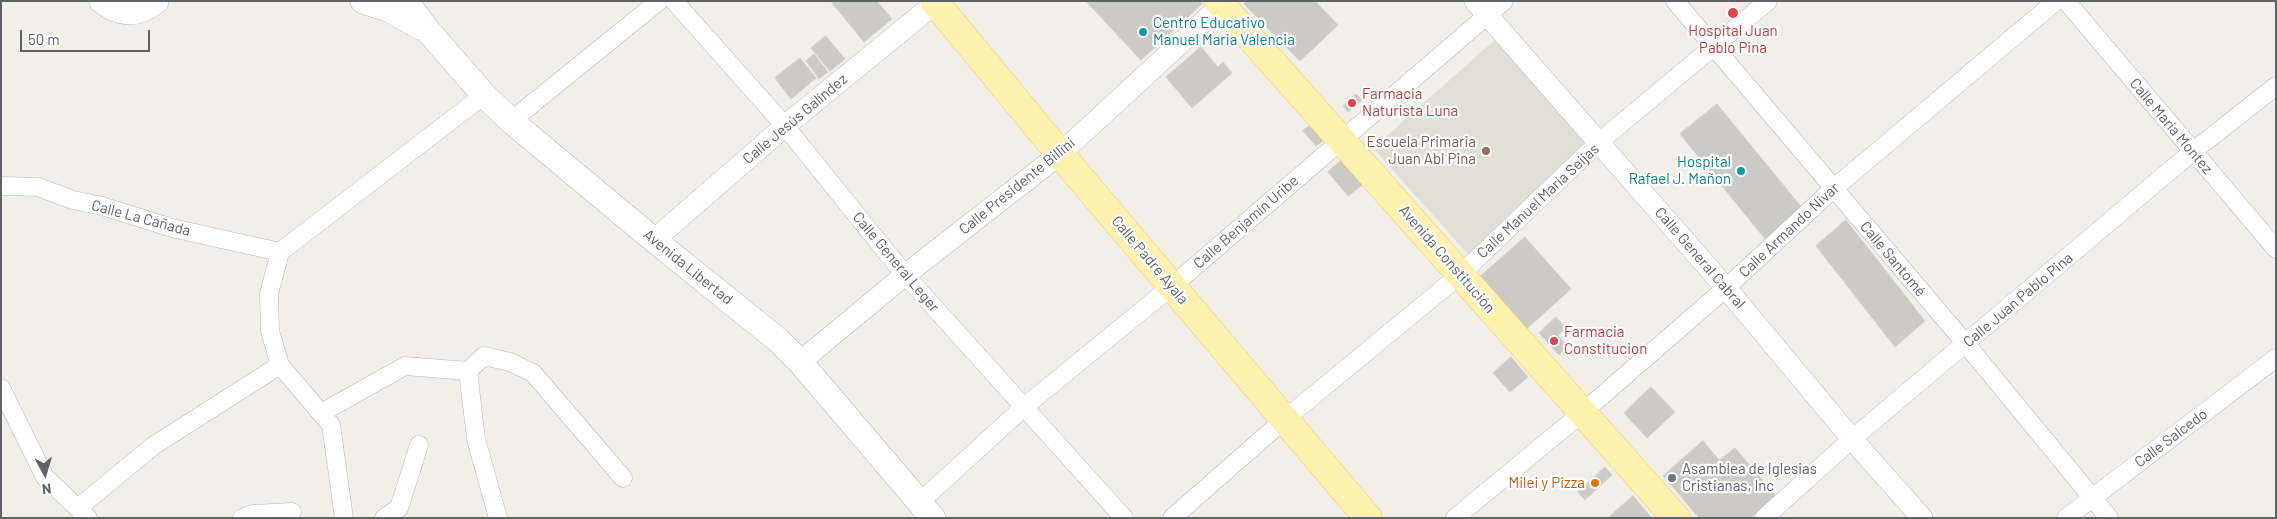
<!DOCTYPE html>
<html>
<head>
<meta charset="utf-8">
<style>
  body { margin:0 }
  #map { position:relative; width:2277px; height:519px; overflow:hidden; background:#f1efe8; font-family:Barlow,sans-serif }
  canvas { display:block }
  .frame { position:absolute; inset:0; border:2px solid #5f6368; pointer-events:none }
  .north { position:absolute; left:20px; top:449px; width:50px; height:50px; -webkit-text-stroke:4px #fff; paint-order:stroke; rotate:174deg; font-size:14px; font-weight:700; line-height:20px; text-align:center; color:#5f6368 }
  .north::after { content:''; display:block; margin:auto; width:18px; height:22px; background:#5f6368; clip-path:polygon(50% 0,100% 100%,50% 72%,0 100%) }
  .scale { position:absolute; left:20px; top:30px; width:130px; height:22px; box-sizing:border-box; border:2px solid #5f6368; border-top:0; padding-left:6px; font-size:15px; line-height:18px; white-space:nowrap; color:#5f6368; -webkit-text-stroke:4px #fff; paint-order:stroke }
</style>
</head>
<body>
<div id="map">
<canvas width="2277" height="519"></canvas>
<div class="frame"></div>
<div class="north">N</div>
<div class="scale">50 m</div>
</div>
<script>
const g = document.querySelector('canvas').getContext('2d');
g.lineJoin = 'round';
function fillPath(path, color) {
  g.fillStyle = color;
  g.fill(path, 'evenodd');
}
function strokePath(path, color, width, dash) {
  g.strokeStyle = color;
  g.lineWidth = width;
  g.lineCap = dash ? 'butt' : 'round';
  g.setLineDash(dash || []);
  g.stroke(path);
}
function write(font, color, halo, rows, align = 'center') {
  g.font = font + ' Barlow,sans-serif';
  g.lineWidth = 4.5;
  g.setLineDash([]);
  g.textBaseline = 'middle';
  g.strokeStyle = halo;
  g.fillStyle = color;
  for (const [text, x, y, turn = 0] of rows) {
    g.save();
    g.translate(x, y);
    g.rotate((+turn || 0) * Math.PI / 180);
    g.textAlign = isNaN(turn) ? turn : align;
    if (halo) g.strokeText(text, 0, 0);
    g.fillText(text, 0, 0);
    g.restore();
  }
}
fillPath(new Path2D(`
  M1497,38l103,115 -124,110 -103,-115z`), '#e1ded6');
fillPath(new Path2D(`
  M1710,1h48l-27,24z`), '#fce8e6');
const building = new Path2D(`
  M834,1h43l15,18 -28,23 -32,-39z
  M1086,1h113l3,3 -61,56z
  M1246,1h69l23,24 -38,36 -56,-57z
  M826,36l19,23 -15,12 -19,-23z
  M1201,47l17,20 5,-5 9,11 -40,35 -26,-31z
  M814,54l14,18 -9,7 -13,-18z
  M800,58l16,20 -25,21 -16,-21z
  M1356,94l6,6 -14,12 -5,-6z
  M1717,104l86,105 -38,30 -85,-105z
  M1315,121l13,16 -12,9 -13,-15z
  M1344,158l21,25 -17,13 -20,-24z
  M1846,220l79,101 -30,26 -79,-101z
  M1525,237l46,52 -49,44 -47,-52z
  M1556,317l10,11 -8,7 10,12 -9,8 -20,-22z
  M1511,357l17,20 -18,15 -17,-19z
  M1651,387l24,25 -28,26 -23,-25z
  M1703,441l16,19 -40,34 -16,-18z
  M1735,448l41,48 -25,22h-52l-20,-24z
  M1605,467l7,8 -27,25 -7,-8z
  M1633,496l19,22h-44z`);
fillPath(building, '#cccac5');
strokePath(building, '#d6d1c6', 1);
const minor = new Path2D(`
  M674,1l111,125 120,149 219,243
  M1675,1l291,343 143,174
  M2066,1l210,248
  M511,121l148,-120
  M1,186l37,1 35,13 29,6 70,22 108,24
  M468,371l8,68 22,79
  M1,388l44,89 43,41
  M321,413l84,-47 63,5 16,-15 26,6 23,11 90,105
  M920,502l104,-95 148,-121 332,-285
  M78,508l75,-62 127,-81
  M242,518l11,-4 39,-2
  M344,518l-13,-93 -51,-60 -10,-34 -1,-37 11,-42 204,-157
  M384,518l15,-10 20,-63
  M1172,518l113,-99 176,-145 138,-132 169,-141
  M1455,518l127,-105 144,-125 107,-99 223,-188
  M1764,518l88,-79 340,-287 84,-66
  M2066,518l210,-160`);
const tertiary = new Path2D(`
  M1475,1l251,287 126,151 70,79
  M654,240l131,-114 153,-125
  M800,362l105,-87 155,-121 166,-153`);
const secondary = new Path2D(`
  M102,1c18,15 37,14 54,0
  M363,1l25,8 32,18
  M405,1l24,31 55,63 27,26 143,119 124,100 22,22 133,156`);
const primary = new Path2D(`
  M934,1l126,153 308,364
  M1218,1l458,517`);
strokePath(minor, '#b5b8bc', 19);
strokePath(tertiary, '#b5b8bc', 22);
strokePath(secondary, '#b6babf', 26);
strokePath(primary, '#f2c960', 29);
strokePath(minor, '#fff', 18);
strokePath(tertiary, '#fff', 21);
strokePath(secondary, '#fff', 25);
strokePath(primary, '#fff2af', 28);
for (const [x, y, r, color] of [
  [1733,13,6,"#e0444e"],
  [1143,32,5,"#0f9aa8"],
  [1352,103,5,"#e0444e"],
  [1486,151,5,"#8d6e63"],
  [1741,171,5,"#0f9aa8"],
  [1554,341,5,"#e0444e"],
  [1672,478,5,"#6b7280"],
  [1595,483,5,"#e8710a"]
]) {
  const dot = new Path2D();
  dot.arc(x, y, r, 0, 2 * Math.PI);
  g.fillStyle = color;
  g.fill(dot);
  strokePath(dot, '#fff', 2);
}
write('15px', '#0d838f', '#fff', [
  ["Centro Educativo",1153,23],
  ["Manuel Maria Valencia",1153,40],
  ["Hospital",1731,162,"right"],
  ["Rafael J. Mañon",1731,179,"right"]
], 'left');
write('15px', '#be3a42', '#fff', [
  ["Hospital Juan",1733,31,"center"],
  ["Pablo Pina",1733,48,"center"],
  ["Farmacia",1362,94],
  ["Naturista Luna",1362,111],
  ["Farmacia",1564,332],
  ["Constitucion",1564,349]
], 'left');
write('15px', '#5f6368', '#fff', [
  ["Calle Jesús Galíndez",795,119,-40],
  ["Calle María Montez",2171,126,50],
  ["Calle Presidente Billini",1017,186,-39],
  ["Calle Manuel María Seijas",1538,201,-43],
  ["Calle La Cañada",141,218,15],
  ["Calle Benjamín Uribe",1246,222,-41],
  ["Calle Armando Nivar",1789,230,-43],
  ["Calle General Cabral",1700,258,49],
  ["Avenida Constitución",1447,259,49],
  ["Calle Santomé",1893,259,50],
  ["Calle Padre Ayala",1150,260,50],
  ["Calle General Leger",896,262,50],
  ["Avenida Libertad",688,267,39],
  ["Calle Juan Pablo Pina",2018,300,-40],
  ["Calle Salcedo",2171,438,-37]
]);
write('15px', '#785e54', '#fff', [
  ["Escuela Primaria",1476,142],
  ["Juan Abl Pina",1476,159]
], 'right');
write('15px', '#5b616d', '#fff', [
  ["Asamblea de Iglesias",1682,469],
  ["Cristianas, Inc",1682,486]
], 'left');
write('15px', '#c56008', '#fff', [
  ["Milei y Pizza",1585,483]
], 'right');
</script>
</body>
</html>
